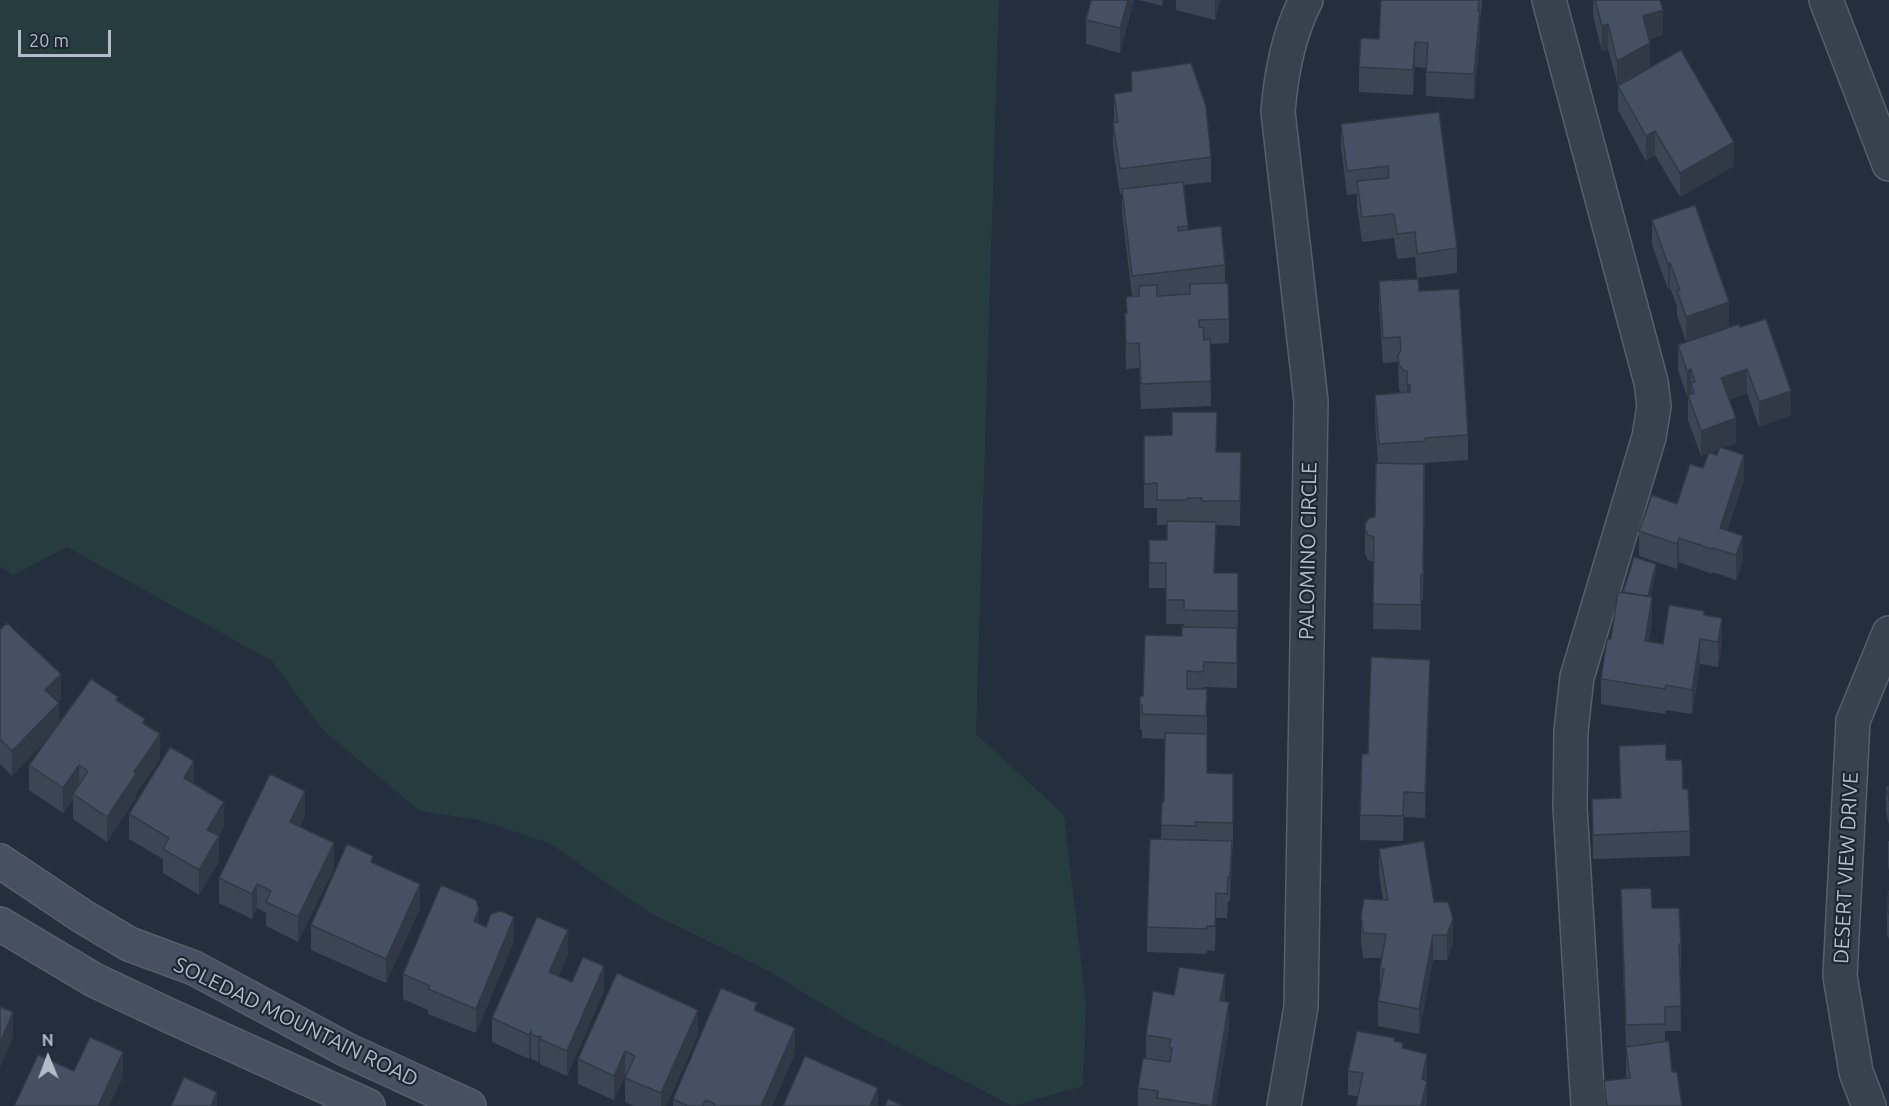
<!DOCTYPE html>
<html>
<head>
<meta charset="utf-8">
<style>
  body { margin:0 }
  #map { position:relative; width:1889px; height:1106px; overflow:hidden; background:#242f3e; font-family:Ubuntu,sans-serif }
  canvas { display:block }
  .north { position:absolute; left:18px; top:1028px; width:60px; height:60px; -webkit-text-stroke:4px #1d2633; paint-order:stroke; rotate:359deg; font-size:16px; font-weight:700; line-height:24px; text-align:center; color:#b4bcc9 }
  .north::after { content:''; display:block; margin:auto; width:21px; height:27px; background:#b4bcc9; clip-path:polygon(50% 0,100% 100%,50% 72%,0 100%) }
  .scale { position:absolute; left:18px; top:30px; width:93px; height:27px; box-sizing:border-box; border:3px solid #b4bcc9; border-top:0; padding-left:8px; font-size:18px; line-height:21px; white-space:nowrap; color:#b4bcc9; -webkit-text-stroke:4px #1d2633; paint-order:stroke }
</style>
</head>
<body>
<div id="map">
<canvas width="1889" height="1106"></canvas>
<div class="north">N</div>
<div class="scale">20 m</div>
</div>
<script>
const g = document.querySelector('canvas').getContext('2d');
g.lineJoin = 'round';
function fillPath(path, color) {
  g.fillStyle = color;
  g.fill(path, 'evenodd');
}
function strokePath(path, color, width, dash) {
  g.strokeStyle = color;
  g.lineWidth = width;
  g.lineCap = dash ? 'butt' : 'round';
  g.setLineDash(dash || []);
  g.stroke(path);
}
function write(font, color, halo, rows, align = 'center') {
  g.font = font + ' Ubuntu,sans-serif';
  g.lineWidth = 4.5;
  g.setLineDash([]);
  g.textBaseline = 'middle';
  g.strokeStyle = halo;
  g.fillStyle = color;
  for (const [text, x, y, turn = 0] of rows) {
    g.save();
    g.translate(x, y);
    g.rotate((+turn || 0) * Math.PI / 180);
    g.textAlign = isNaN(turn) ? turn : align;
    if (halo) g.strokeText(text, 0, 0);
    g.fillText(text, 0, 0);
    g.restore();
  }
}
fillPath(new Path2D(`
  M0,0h999l-23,734 88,81 22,190 -3,81 -70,20 -150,-77 -96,-59 -120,-59 -96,-67 -71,-24 -60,-9 -97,-81 -51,-69 -205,-114 -54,28 -13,-9z`), '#263c3f');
const street = new Path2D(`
  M1549,0l102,382 3,24 -5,31 -72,240 -6,54 -1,76 18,299
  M1826,0l63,164
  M1284,1106l17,-99 10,-606 -33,-289c3,-39 10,-77 28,-112
  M1869,1106l-13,-34 -16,-96 13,-255 36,-88`);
const secondary = new Path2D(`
  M0,861l82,55 47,28 65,24 153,82 122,56
  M0,924l94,56 76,36 198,90`);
strokePath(street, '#565f6c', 36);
strokePath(secondary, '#565f6c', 36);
strokePath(street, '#38414e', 33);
strokePath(secondary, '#465061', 33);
fillPath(new Path2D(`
  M1091,0h43l-14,53 -34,-9v-24z
  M1139,0h24l-1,6z
  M1176,0h44l-5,20 -39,-10z
  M1381,0h101l-1,17 -1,-1v20l-6,63 -48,-3v-28l-11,-1 -2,28 -54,-3v-25l20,-28z
  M1593,0h67l3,35 -14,4 1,28 84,99 -54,31 -25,-42 -9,6 -28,-51v-24l-10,-37 -6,2 -9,-35z
  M1131,72l80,85v25l-27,3 4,45 37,35v18l4,36v24l-19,1 1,62 -70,3 -2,-41 -13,1 -1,-56h1l6,-17 -10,-83v-20l-2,1 -7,-46v-25h1v-29l17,-3z
  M1439,112l18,136v25l-40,5 -2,-21 -18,2 -3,-21 -32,4 -5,-36v-12l-10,1 -6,-47v-24z
  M1652,220l77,106 -43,16 -9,-27v-9l-7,-18 -2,1 -16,-44z
  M1379,281l40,10 49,144v25l-43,3 -2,137h-2v30l-48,-1 1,-67 -6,-2 -3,-6v-30l10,-7 3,-54 -3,-44v-24l27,-2 -3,-3 -1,-28 -15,1 -4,-57z
  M1739,324l52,91 -32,12 -12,-34 -18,7 7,43 -14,5 22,32 -17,51 16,30 -7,19 -23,-8 -1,2 -33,-12 -2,7 -38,-13v-25l38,-27 26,-36 5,-15 -7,3 -13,-36v-25l3,-1 -4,2 -9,-26v-25zM1719,449l-2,6 -7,-3z
  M1216,452h25l-1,74 -24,-1 -1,48 23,25 -1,90 -33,-1 -1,2 4,24v60l26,1v74h-1l-2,53h-2l-1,17h-11l-1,33 -8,-1v4l-60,-2v-25l14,-88 1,-37h2l1,-63 -23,-1v-8l-2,-1v-33h3l39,-60 2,-12h-18v-36h-17v-48h18v-15h-10v-17h-13v-24z
  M1656,572l-6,24 2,25 -3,20 14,3 41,-29 18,28 -4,24 -18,-3 -8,50 -26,-4 -1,4 -64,-10v-25l22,-87z
  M0,630l61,69 -3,3 1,22 59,-23 27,24 15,34 -24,35v4l-29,44 -34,-23v-20l-10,14 -34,-23v-25l20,-28 -37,39 -12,-12z
  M1430,684l-5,134 -21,-1 -1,24 -43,-1v-25l8,-61z
  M1619,746l47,14 17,29 7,42v25l-97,3 -1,-60 28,-1z
  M194,784l30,43 -6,9 1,25 -20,34 -36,-22v-14l-34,-20v-25z
  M1889,786v39l-3,-13v-25z
  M305,816l-5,11 34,41 -36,74 -32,-16v-13l-9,-5 -5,11 -33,-16v-25z
  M1888,841h1v30l-1,-5z
  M1379,849l55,53 19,41 -6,17h-14l-14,74 -41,-8v-25l2,-11v-22l2,-10h-19l-2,-17v-25l22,-16 -4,-26z
  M373,863l47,45 -34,75 -75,-33v-25z
  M1621,889l31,19 29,36v24h-1l1,63h-16v11l17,64h-78v-25l22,-3v-31l-5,-133z
  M1889,891v48l-2,-4v-25z
  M479,924l35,17 -38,92 -48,-19v-4l-25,-11v-25z
  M568,955l-10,21 14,6 32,9 -37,85 -27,-12v-3l-2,1 -7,-3v-3l-2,3 -37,-17v-24z
  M1174,995l51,4 -1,2 5,26 -13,79h-78v-18l8,-29v-24z
  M757,1011l38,42 -23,53h-99v-7z
  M698,1035l-32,71h-32l-9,-4v-26l-11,24 -36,-16v-25z
  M1395,1041l8,8 24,5 -1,52 -78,-11v-24z`), '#3b4654');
fillPath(new Path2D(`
  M1128,0h6l-14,53v-25z
  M1215,0h5l-5,20z
  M1479,0l1,36 -6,63v-25z
  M1663,10v25l-20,5v-24z
  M1608,24v25l-6,2v-25z
  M1415,42v25l-2,28v-25z
  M1650,43v24l-33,19v-25z
  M1655,131v24l-9,6v-25z
  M1734,142v24l-54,31v-24z
  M1670,263v25l-2,1v-25z
  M1729,302v24l-43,16v-25z
  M1691,369v25l-4,2v-25z
  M1747,369v24l-26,9v-24z
  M1407,385h3v24l-3,1z
  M1791,391v24l-32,12v-25z
  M1736,418v25l-35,13v-25z
  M1744,455v25l-24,70v-22z
  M1216,522v25l-2,50v-24z
  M1743,536v25l-7,19v-25z
  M1679,538v24l-2,7v-25z
  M1656,564v8l-10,42v-8z
  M1652,597v24l-7,44v-24z
  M1722,618v25l-4,24v-25z
  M1700,639v25l-8,50v-24z
  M1430,660v24l-5,134v-25z
  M61,674v25l-16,16v-25z
  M59,703v24l-47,49v-25z
  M160,734v25l-24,35v4l-29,44v-25l27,-45z
  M194,761v25l-10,-8z
  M79,765v25l-6,4v5l-10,14v-25z
  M305,791v25l-15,31v-25z
  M1404,792v25l-1,24v-25z
  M224,802v25l-17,28v-25z
  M219,836v25l-20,34v-25z
  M1232,841v25l-2,35v-24z
  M334,843v25l-36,74v-25z
  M257,884v24l-5,11v-25z
  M420,884v24l-34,75v-24z
  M1216,893v25l-1,33v-25z
  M479,909v25l-5,-13z
  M514,917v24l-38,92v-24z
  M1453,919v24l-6,17v-25z
  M568,930v25l-19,42v-25z
  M1433,935v25l-14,74v-25z
  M604,966v25l-37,85v-25z
  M1225,974v25l-5,27v-25z
  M1229,1002v25l-13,79h-4z
  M698,1010v25l-32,71h-5v-13z
  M13,1012v25l-13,31v-25z
  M795,1028v25l-23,53h-11z
  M531,1031v25l-2,3v-24z
  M541,1036l-1,3v22l-2,1v-25z
  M625,1051v25l-11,24v-24z
  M123,1052v25l-14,29h-11z
  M1427,1054v24l-2,11 2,-8v24l-6,1 1,-27z
  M878,1088v18h-8z
  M217,1092v14h-6z`), '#303945');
const building = new Path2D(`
  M1091,0h37l-8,28 -34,-8z
  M1381,0h98l-1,11h2l-6,63 -48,-2 2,-29 -13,-1 -2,28 -54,-3 2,-29 18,1z
  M1595,0h65l3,10 -20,6 7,27 -33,18 -9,-37 -6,2z
  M1681,50l53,92 -54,31 -25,-42 -9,5 -28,-50z
  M1191,63l15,43 5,51 -91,12 -7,-46 5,-1 -4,-28 18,-3 -1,-19z
  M1439,112l18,136 -40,6 -2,-22 -18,2 -3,-20 -32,3 -5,-36 32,-3 -1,-12 -41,5 -6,-47z
  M1183,182l5,44 -10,1v4l43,-5 4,39 -93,11 -10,-87z
  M1695,205l34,97 -43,15 -9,-27h3l-10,-27 -2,1 -16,-44z
  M1418,279l1,12 40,-2 9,146 -43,3v3l-46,3 -4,-49 35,-3v-7h-3v-14h-3l-5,-6 -1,-10 3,-4 -1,-14 -17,1 -4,-57z
  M1228,283l1,36 -30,1v7h4l1,13 6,-1 1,42 -70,3 -2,-41 -13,1 -1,-31h2l-1,-16 13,-1v-10l18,-1v11l33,-2v-10z
  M1766,319l25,72 -32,11 -12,-33 -26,9 15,40 -35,13 -13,-36 6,-2 -3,-10 4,-1 -4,-13 -4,2 -9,-26 61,-21 1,3z
  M1172,412h45l-1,40h25l-1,49h-38v-3h-15v2h-30v-17l-13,1v-48l28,-1z
  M1720,447l24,8 -24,73 23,8 -7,19 -23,-7 -1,1 -33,-11 -2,6 -38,-13 13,-36 25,9 13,-40 13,4 6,-16 8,3z
  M1376,463l48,1 -1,111h-2v30l-48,-1 1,-67 -6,-2 -3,-6v-5l4,-6 6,-1z
  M1167,521l49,1 -2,51h24v38l-54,-1v-10h-18v-37h-17v-23h18z
  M1634,557l22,7 -8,32 -25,-4z
  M1618,592l34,5 -7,44 18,3 6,-39 35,6v4l18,3 -4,24 -18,-3 -8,51 -26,-5 -1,4 -64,-10 6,-40h4z
  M7,623l54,51 -16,16 14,13 -47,48 -12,-12v-109z
  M1182,627l55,1v35l-33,-1 -1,10 -16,-1v18h20l-1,27 -64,-2v-9l-2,-1v-8h3l2,-61 37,1z
  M1371,657l59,3 -5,133 -21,-1 -1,24 -43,-1 2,-61h6z
  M91,679l27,18 -2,3 29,19 -2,4 17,11 -26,38 2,2 -29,43 -34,-23 15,-23 -9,-6 -16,23 -34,-23z
  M1165,733l42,1v39l26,1v49l-38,-1v4l-34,-1 1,-23h2z
  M1666,744v16h16l1,29h5l2,42 -97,4 -1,-36 29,-1 -2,-52z
  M170,747l24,14 -10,17 40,24 -17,28 12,6 -20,34 -36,-21 6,-11 -40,-24z
  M270,774l35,17 -15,31 44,21 -36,74 -32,-15 5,-11 -14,-7 -5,10 -33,-16z
  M1889,786v14l-3,-13z
  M1150,839l82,2 -2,36h-2l-1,17 -11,-1 -1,33h-8v3l-60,-2z
  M1424,841l10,61h14l5,17 -6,16h-14l-14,74 -41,-8 6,-32 -4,-1 6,-34 -23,-1 -2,-17 3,-17 24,1 -9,-51z
  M347,844l26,12 -2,6 49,22 -34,75 -75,-34z
  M441,885l35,15 3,9 -5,12 12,6 5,-13 10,-3 13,6 -38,92 -48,-20 2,-3 -27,-12z
  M1651,888l1,20h27l2,36h-2l2,62 -16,1v17l-39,1 -5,-136z
  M1889,891v23l-2,-4 1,-18z
  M537,917l31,13 -19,42 23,10 11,-25 21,9 -37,85 -27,-12 1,-3 -3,1 -7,-3v-3l-2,4 -37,-17z
  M1179,967l46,7 -5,27 9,1 -17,104 -55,-8 1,-7 -20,-3 5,-30 27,4 2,-14h-3l2,-9 -25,-4 7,-44 21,4z
  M617,973l81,37 -37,83 -36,-15 10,-22 -10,-5 -11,25 -36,-17z
  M721,988l36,15 -3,7 41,18 -34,78h-47l1,-2 -9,-4 -4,6h-14l-15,-7z
  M0,1007l13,5 -13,31z
  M1357,1031l38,7 -1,3 9,2 -1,5 25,6 -5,25 5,2 -6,25h-65l7,-33 -15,-2z
  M90,1037l33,15 -25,54h-84l24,-51 36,16z
  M1669,1041l3,31h5l5,34h-75l-3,-25 26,-3 -4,-31z
  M805,1056l73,32 -8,18h-87z
  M184,1077l33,15 -6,14h-40z
  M888,1099l15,7h-18z`);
fillPath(building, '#455162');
strokePath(building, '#303945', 1.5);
write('21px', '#b4bcc9', '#1d2633', [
  ["PALOMINO CIRCLE",1308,551,-89],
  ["DESERT VIEW DRIVE",1846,868,-87],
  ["SOLEDAD MOUNTAIN ROAD",296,1022,26]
]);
</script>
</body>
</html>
